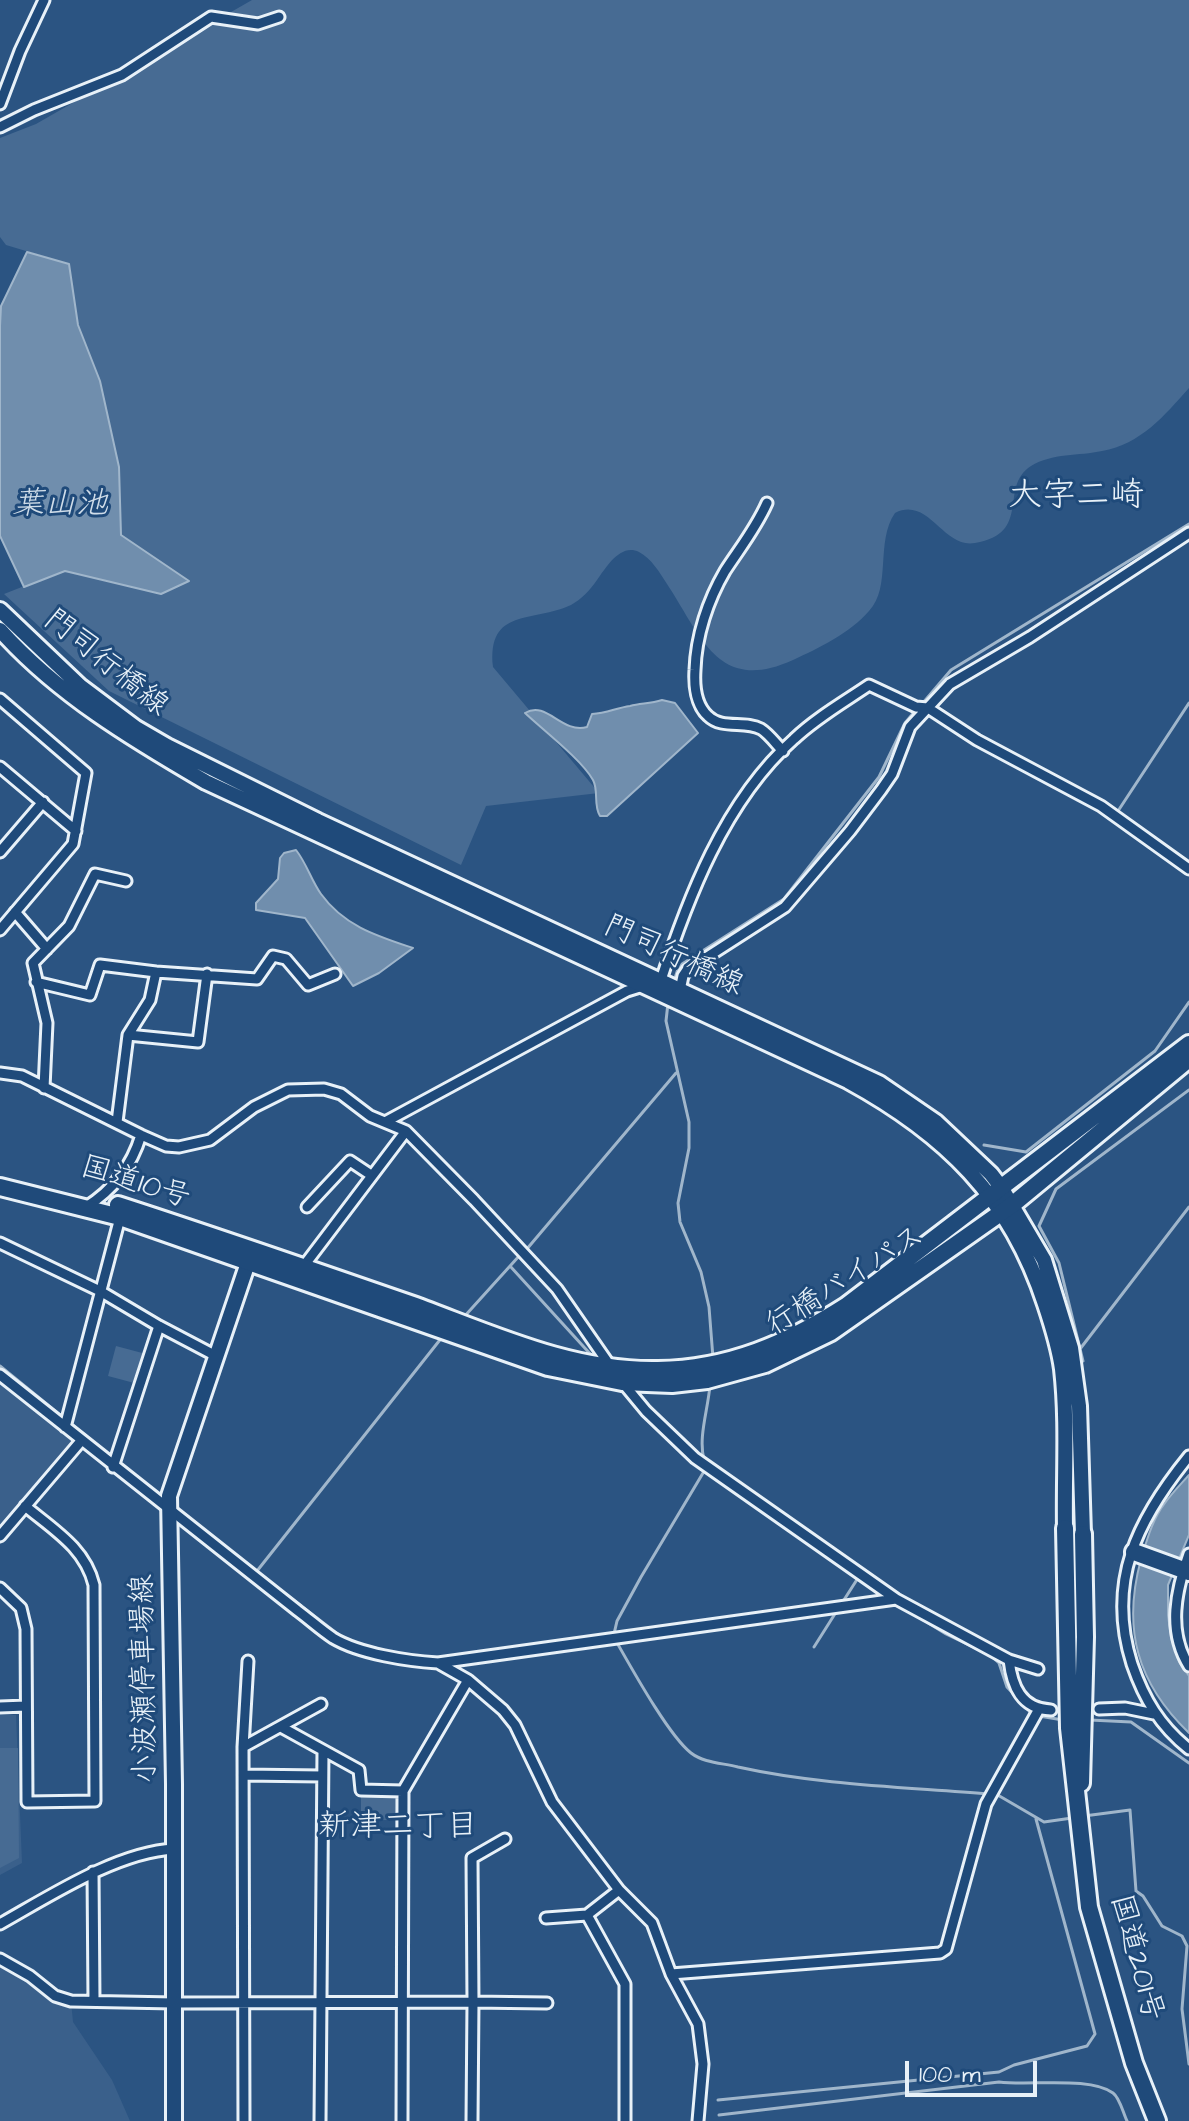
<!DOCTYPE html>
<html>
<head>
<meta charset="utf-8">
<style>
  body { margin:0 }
  #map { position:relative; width:1189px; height:2121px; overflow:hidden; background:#2b5482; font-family:"Architects Daughter",sans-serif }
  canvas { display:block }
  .scale { position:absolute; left:905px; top:2061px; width:132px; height:36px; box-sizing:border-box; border:4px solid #e8f1f8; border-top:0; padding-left:10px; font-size:24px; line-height:28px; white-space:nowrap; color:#e8f1f8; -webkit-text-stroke:6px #1f4a7a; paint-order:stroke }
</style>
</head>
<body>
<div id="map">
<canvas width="1189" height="2121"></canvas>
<div class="scale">100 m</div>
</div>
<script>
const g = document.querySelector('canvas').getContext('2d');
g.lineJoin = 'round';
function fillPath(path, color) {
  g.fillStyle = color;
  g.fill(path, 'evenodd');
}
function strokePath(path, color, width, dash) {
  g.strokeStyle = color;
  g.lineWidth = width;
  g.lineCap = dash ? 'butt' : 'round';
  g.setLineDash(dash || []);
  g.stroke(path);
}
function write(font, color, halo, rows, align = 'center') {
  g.font = font + ' "Architects Daughter","Klee One",sans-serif';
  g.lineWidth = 6;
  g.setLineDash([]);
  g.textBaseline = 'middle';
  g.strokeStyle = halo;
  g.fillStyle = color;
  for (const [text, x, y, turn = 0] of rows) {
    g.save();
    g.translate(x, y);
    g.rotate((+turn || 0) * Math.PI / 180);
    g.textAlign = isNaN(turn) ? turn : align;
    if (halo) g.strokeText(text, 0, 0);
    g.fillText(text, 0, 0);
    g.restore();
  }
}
fillPath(new Path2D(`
  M0,1383l73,59 -73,82z
  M0,1715h16l6,148 -22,12z
  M0,1959l71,42 2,21 39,58 18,41h-130z`), '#3a608b');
fillPath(new Path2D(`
  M252,0h937v388c-25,28 -48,56 -87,63 -23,5 -50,2 -71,15 -33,21 2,67 -56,77 -32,6 -46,-47 -80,-30 -20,29 -3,74 -26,98 -19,22 -50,37 -76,49 -75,34 -91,-23 -126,-76 -7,-11 -16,-26 -28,-32 -19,-9 -33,16 -42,28 -7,10 -15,19 -26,25 -38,18 -84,2 -78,62l106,126 -113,13 -25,59 -352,-174 -105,-97 61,-24 95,24 -39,-59 -2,-68 -19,-86 -22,-56 -9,-61 -63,-19 -6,-8v-99l36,-14z
  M116,1346l30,8 -8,30 -30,-8z
  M0,1748h18l1,110 -19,10z
  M361,1790l42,1v29h-42z`), '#476b93');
const water = new Path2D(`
  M27,252l42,12 9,61 22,56 19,86 2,68 68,46 -28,13 -96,-23 -41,16 -24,-51v-210l1,-20z
  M662,700l13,3 23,30 -91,83h-7c-7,-11 -1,-25 -7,-36 -11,-20 -50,-50 -68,-67 22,-13 36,21 62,14l5,-13c15,-1 24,-6 38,-8 11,-3 20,-2 32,-6z
  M296,850c11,14 15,30 25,44 23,32 56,42 92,54l-34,25 -26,13 -48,-68 -49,-8v-7l22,-24 2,-21 4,-5z
  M1189,1475v60l-21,50v30l3,23 8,24 10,14v57c-52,-50 -67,-104 -48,-174 6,-19 11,-39 24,-56 7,-10 16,-19 24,-28z`);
fillPath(water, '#708ead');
strokePath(water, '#a0b6cb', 2);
strokePath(new Path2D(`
  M922,704l29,-34 238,-146
  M1118,811l71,-108
  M674,981l5,-15 105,-67 95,-122 26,-54 11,-13
  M668,1003l-2,18 23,101v26l-11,55 2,19 21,50 8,35 4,51
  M984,1145l42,7 129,-101 34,-49
  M526,1250l150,-177
  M510,1266l83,91
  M463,1318l57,-63
  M1080,1349l109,-142
  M1083,1361l-24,-98 -20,-37 17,-37 133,-99
  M0,1366l130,106
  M704,1460c-6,-23 4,-50 6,-75
  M224,1547l115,88
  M840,1565l18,13 -16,25
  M257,1571l186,-235
  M914,1614l32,20 44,21 9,8 8,24 25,27
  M614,1634l3,-13 24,-44 65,-109
  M616,1641c16,28 53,95 75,112 13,10 32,10 47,14 81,18 167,20 250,27
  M814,1647l24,-38
  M1039,1716l24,4
  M1090,1720l41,2 58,41
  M996,1794l48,28 28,-4
  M1084,1816l46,-6 6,81 7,5 19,30 20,10 5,10 -5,63 7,55
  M718,2100l281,-28 15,-7 73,-19 8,-12 -59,-215
  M719,2115l280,-33c31,4 91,-6 114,11 7,5 10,20 14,28`), '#a0b6cb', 3);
strokePath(new Path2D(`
  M1051,1710l48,-1`), '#476c94', 9, [9, 4.5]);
const street = new Path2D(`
  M0,104l20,-53 24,-51
  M0,127l34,-17 88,-35 89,-58 47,7 21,-7
  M767,503c-11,25 -27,45 -42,68 -17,29 -29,65 -30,99 -1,15 1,35 13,46 14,14 37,4 53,13 8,5 15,15 22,22
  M0,699l86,74 -13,71 -73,86
  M0,767l76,64
  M0,852l43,-50
  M15,912l32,37
  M36,982l54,13 10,-30 56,7 101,7 16,-23 13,3 22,26 27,-11
  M659,986c28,-86 65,-185 135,-247 22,-21 50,-37 75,-54l47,22 12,1 49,32 124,66 88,63
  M679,995l4,-19 4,-6 98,-63 65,-76 31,-41 11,-16 18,-47 40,-43 80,-47 159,-104
  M128,1035l70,7 9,-68
  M0,1073l22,3 119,59 25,11 13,1 31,-7 44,-33 34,-17 36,-1 17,5 29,22 36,15 68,69 83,89 54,78
  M44,1088l3,-65 -14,-60 36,-37 26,-52 31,7
  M117,1122l11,-87 22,-35 6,-28
  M385,1122l242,-131 16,-5
  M86,1207c27,-17 46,-42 55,-72
  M307,1207l43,-46 21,14
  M0,1243l100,48 59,35 59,31
  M303,1267l103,-136
  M0,1375l298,236c12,9 23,19 35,27 27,16 74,23 105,25l458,-64
  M622,1382l24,29 49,47 201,141 113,61 29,9
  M65,1427l56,-213
  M1189,1456c-52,64 -83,126 -57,208 12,35 28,62 57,85
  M113,1467l46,-141
  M0,1536l81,-95
  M1189,1554c-13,36 -22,77 0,112
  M0,1588l21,20 5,21 1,173 68,-1 -1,-216c-9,-37 -40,-55 -69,-79
  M1009,1660c3,26 12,49 42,50
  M438,1663l30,17 35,30 12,15 37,77 67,88 33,33 19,51 27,50 5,40 -5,57
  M0,1707l26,-1
  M1099,1709l26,-1 29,6
  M281,1727l78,43 2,20 42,1
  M243,1747l78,-43
  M243,1775l79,1
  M93,1872l1,129
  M587,1915l38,69v137
  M546,1918l41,-3 32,-25
  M0,1924c50,-28 117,-72 174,-75
  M0,1959l30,17 25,20 16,5 103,2 299,-1 -1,-144 33,-19
  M671,1974l269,-21 6,-4 40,-145 53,-95
  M244,2121l-1,-374 5,-86
  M320,2121l3,-370
  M402,2121l1,-330 65,-111
  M472,2121l1,-119 74,1`);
const secondary = new Path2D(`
  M174,2121v-337l-5,-288 83,-245`);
const primary = new Path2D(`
  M0,610l80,76 56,42 31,18 151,75 561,262 57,39 55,52 10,13 43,73 27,88 8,58 4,128
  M0,630c57,64 132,109 206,152l642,299c97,53 162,116 197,223 7,21 14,43 17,65 6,53 2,106 3,159`);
const highway = new Path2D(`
  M0,1187l120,30 428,150 74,15 50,2 35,-4 58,-16 66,-32 181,-127 177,-146
  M118,1205c99,32 197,66 295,100 79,29 159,67 245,65 71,-1 130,-27 188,-64l343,-262
  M1065,1528l4,200 20,179 45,156 23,58
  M1134,1552l55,20
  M1081,1783l4,-146 -2,-103`);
strokePath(street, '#e8f1f8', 15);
strokePath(secondary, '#e8f1f8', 20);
strokePath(primary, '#e8f1f8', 20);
strokePath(highway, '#e8f1f8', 22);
strokePath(street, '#1f4a7a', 9);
strokePath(secondary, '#1f4a7a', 14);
strokePath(primary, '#1f4a7a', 14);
strokePath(highway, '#1f4a7a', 16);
write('30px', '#e8f1f8', '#1f4a7a', [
  ["門司行橋線",105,664,39],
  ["門司行橋線",673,957,25],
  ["国道10号",135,1184,17],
  ["行橋バイパス",846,1282,-32],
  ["小波瀬停車場線",146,1679,-91],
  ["国道201号",1135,1958,75]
]);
write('italic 32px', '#d0dde9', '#1f4a7a', [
  ["葉山池",60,506]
]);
write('32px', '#e8f1f8', '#1f4a7a', [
  ["新津二丁目",398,1828]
]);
write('34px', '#e8f1f8', '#1f4a7a', [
  ["大字二崎",1076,498]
]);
</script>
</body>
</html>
